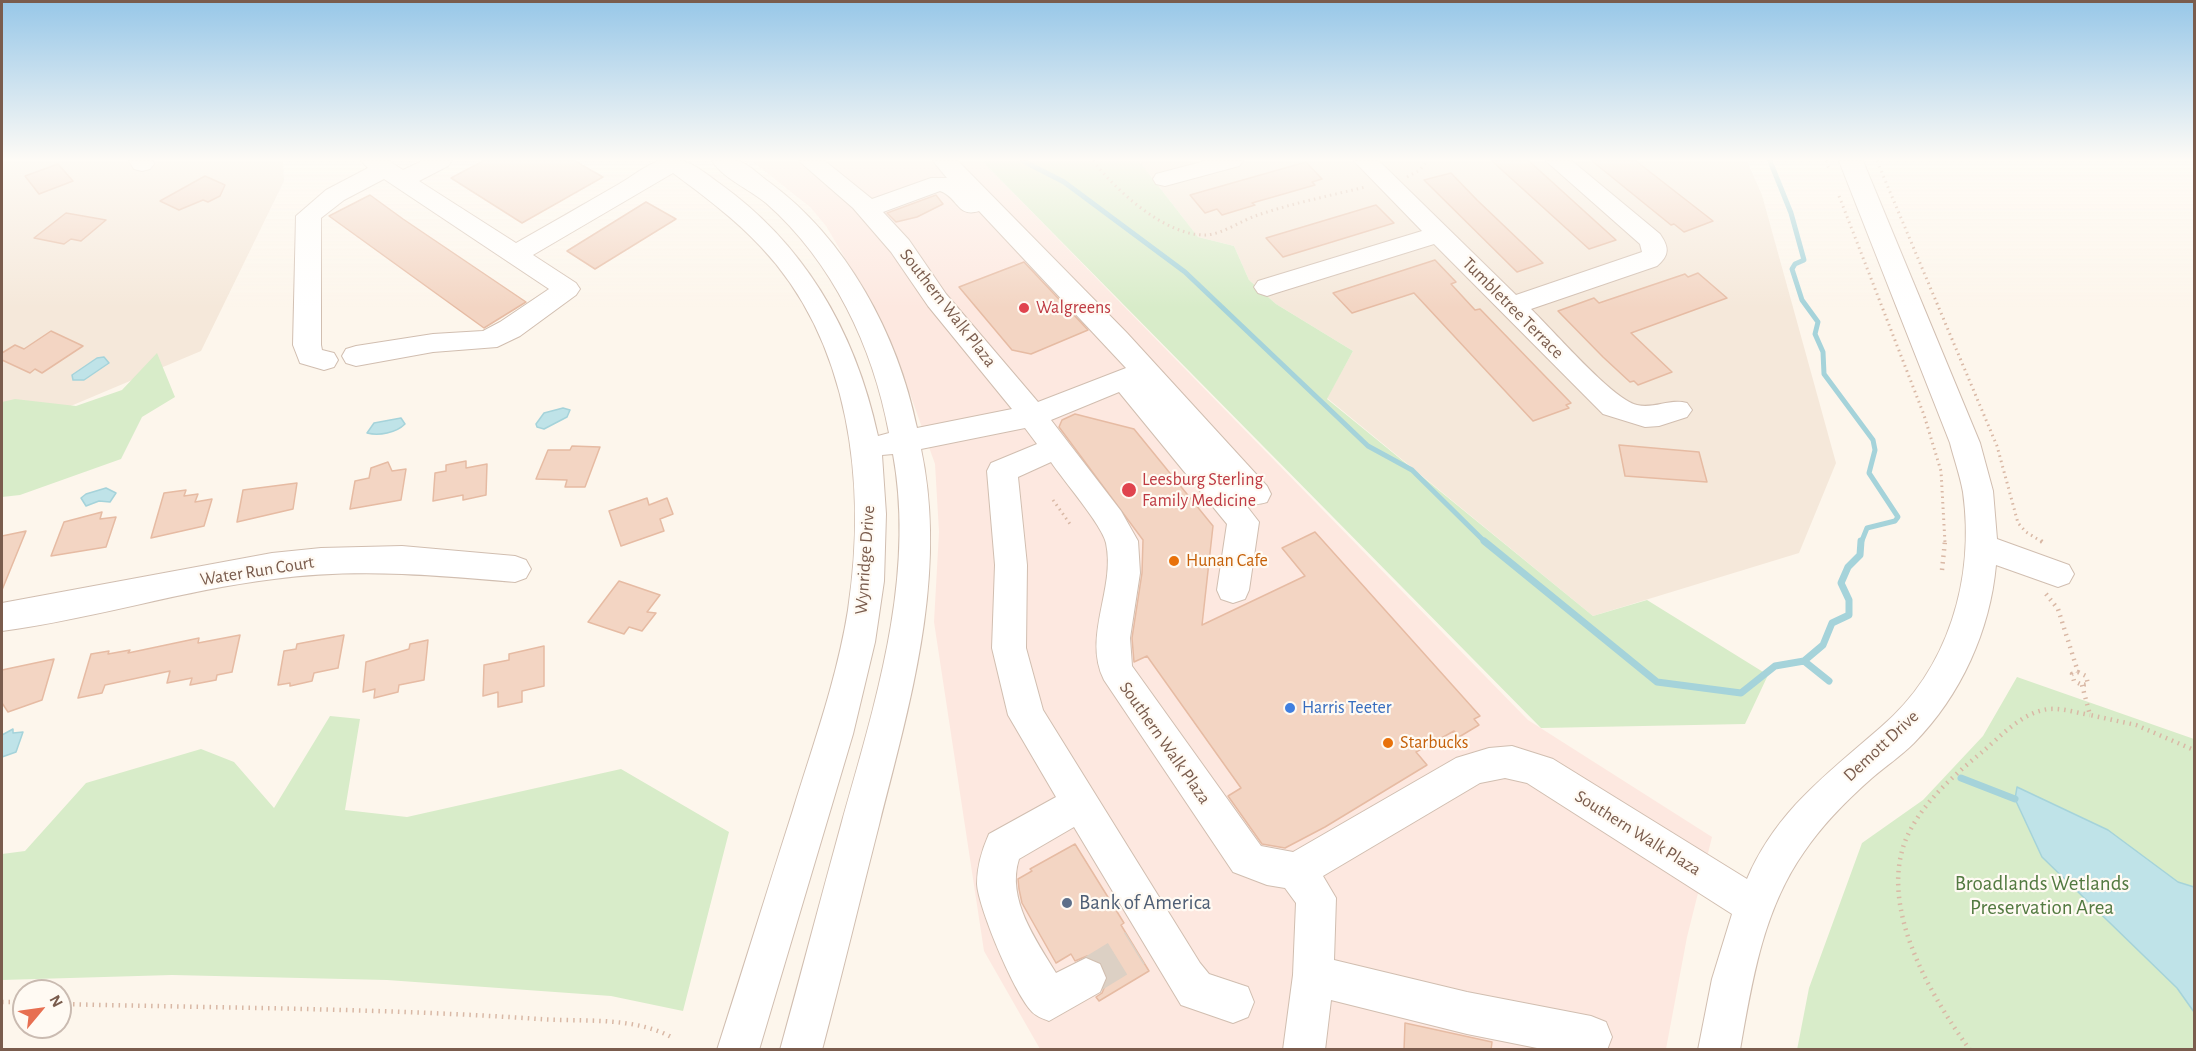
<!DOCTYPE html>
<html>
<head>
<meta charset="utf-8">
<style>
  body { margin:0 }
  #map { position:relative; width:2196px; height:1051px; overflow:hidden; background:#fdf6ec; font-family:"Alegreya Sans",sans-serif }
  canvas { display:block }
  .frame { position:absolute; inset:0; border:3px solid #7a5c4d; pointer-events:none }
  .north { position:absolute; left:12px; top:979px; width:60px; height:60px; box-sizing:border-box; background:#fffaf3; border:2px solid #cabbb1; border-radius:50%; rotate:61deg; font-size:16px; font-weight:700; line-height:24px; text-align:center; color:#7a5c4d }
  .north::after { content:''; display:block; margin:auto; width:21px; height:27px; background:#e76f51; clip-path:polygon(50% 0,100% 100%,50% 72%,0 100%) }
</style>
</head>
<body>
<div id="map">
<canvas width="2196" height="1051"></canvas>
<div class="frame"></div>
<div class="north">N</div>
</div>
<script>
const g = document.querySelector('canvas').getContext('2d');
g.lineJoin = 'round';
function fillPath(path, color) {
  g.fillStyle = color;
  g.fill(path, 'evenodd');
}
function strokePath(path, color, width, dash) {
  g.strokeStyle = color;
  g.lineWidth = width;
  g.lineCap = dash ? 'butt' : 'round';
  g.setLineDash(dash || []);
  g.stroke(path);
}
function write(font, color, halo, rows, align = 'center') {
  g.font = font + ' "Alegreya Sans",sans-serif';
  g.lineWidth = 4.5;
  g.setLineDash([]);
  g.textBaseline = 'middle';
  g.strokeStyle = halo;
  g.fillStyle = color;
  for (const [text, x, y, turn = 0] of rows) {
    g.save();
    g.translate(x, y);
    g.rotate((+turn || 0) * Math.PI / 180);
    g.textAlign = isNaN(turn) ? turn : align;
    if (halo) g.strokeText(text, 0, 0);
    g.fillText(text, 0, 0);
    g.restore();
  }
}
fillPath(new Path2D(`
  M2,161h281l1,20 -83,170 -199,84z
  M1139,161h608l15,34 74,268 -37,90 -206,63 -266,-218 26,-47 -77,-47 -27,-24 -15,-34 -36,-9z`), '#f5e8da');
fillPath(new Path2D(`
  M752,161h230l546,559 184,117 -25,100 -21,112h-626l-56,-98 -50,-329 5,-90 -4,-68 -41,-115 -20,-42 -48,-81 -16,-19z`), '#fde8e0');
fillPath(new Path2D(`
  M982,161h157l59,76 36,9 15,34 27,24 77,47 -26,48 266,217 54,-16 121,75 -23,49 -204,4z
  M157,353l18,44 -33,20 -21,42 -101,36 -18,2v-95l13,-3 61,7 46,-16z
  M2017,677l177,62v310l-397,1 12,-62 53,-145 61,-43 60,-64z
  M330,716l30,3 -15,91 62,7 214,-48 108,63 -46,179 -72,-15 -224,-16 -215,-5 -170,5v-126l23,-3 61,-68 115,-34 33,13 40,46z`), '#d8ecc9');
const water = new Path2D(`
  M104,357l5,6 -25,17h-11l-1,-5 25,-17z
  M563,408l7,2 -3,7 -23,12 -7,-2 -1,-3 8,-11z
  M401,418l4,6c-9,9 -26,12 -38,9l7,-10z
  M106,488l10,5 -6,9 -11,-1 -13,5 -5,-8 5,-4z
  M13,729v4l10,-1 -7,20 -14,5v-22z
  M2017,787l91,43 70,52 16,5v125l-17,-24 -135,-131 -27,-58z`);
fillPath(water, '#bfe3e8');
strokePath(water, '#a5d3da', 1.5);
strokePath(new Path2D(`
  M1023,161l41,21 121,90 183,174 44,24 74,73
  M1770,161l21,52 13,47 -9,4 -3,5 10,31 16,22 -3,12 8,18 1,22 49,66 2,10 -6,23 29,44 -3,4 -28,7 -6,15`), '#a5d3da', 5);
strokePath(new Path2D(`
  M1484,541l173,141 84,11 34,-27 29,-5
  M1829,681l-25,-20 19,-16 9,-22 17,-8v-15l-8,-17 7,-16 12,-12 1,-14
  M1961,778l54,21`), '#a5d3da', 7);
const building = new Path2D(`
  M483,161h92l28,16 -81,46 -71,-45z
  M1492,161h37l87,79 -27,9z
  M1592,161h44l77,60 -29,11 -10,-8 -3,1z
  M1306,162l16,17 -10,3 3,3 -63,18 3,2 -33,10 -5,-6 -12,4 -15,-18z
  M58,164l15,17 -34,13 -14,-18z
  M1451,173l26,27 66,63 -26,9 -93,-92z
  M205,176l20,9 -5,11 -12,6 -5,-2 -24,10 -19,-9z
  M370,195l33,24 123,83 -42,26 -155,-112z
  M936,195l7,9 -26,13 -21,5 -9,-9z
  M646,202l30,17 -81,50 -28,-18z
  M1376,205l18,18 -111,34 -17,-19z
  M66,213l40,7 -25,21 -10,-2 -7,5 -30,-6z
  M1435,260l21,22 -5,2 24,26 5,-1 91,94 -5,2 3,3 -36,13 -119,-128 -62,20 -19,-20z
  M1024,262l64,68 -57,24 -19,-4 -53,-63z
  M1698,273l29,25 -96,35 41,39 -34,13 -4,-4 -4,1 -27,-25 -45,-46 36,-13 5,5 86,-29 3,3z
  M51,331l32,15 -41,27 -7,-4 -5,4 -28,-13v-7l13,-8 9,4z
  M1075,414l59,15 79,97 -11,99 103,-49 -23,-28 33,-16 165,184 -6,3 5,6 -20,12 -5,-6 -38,21 11,13 -102,62 -40,21 -23,-4 -34,-48 13,-8 -94,-132 -13,6 -2,-24 10,-65 1,-33 -84,-113 3,-7z
  M1619,445l80,7 8,30 -82,-6z
  M572,446l28,1 -15,40h-20l2,-7 -31,-1 12,-29h22z
  M466,461v7l21,-4 -1,31 -23,5v-5l-30,6 2,-28 11,-2v-6z
  M388,462l4,9 14,-2 -5,31 -51,9 5,-28 14,-3 2,-10z
  M297,483l-4,26 -56,13 6,-32z
  M186,490l-2,6 14,-2 -3,8 17,-3 -8,27 -53,12 13,-45z
  M647,498l2,7 18,-7 6,16 -13,5 4,12 -43,15 -12,-35z
  M102,512l-2,7 16,-2 -10,30 -55,9 13,-34z
  M26,531l-24,59v-54z
  M619,581l41,14 -13,17 9,1 -14,18 -13,-4 -5,7 -36,-12z
  M240,635l-8,37 -15,3 -1,5 -26,5 2,-7 -25,5 3,-12 -65,14 -3,8 -24,5 13,-44 18,-3 -1,3 22,-4 -2,3 71,-15 -1,5z
  M344,635l-6,33 -24,5 -2,8 -22,5v-3l-12,2 6,-34 12,-2 1,-5z
  M428,640l-4,40 -25,5 -1,7 -24,6 1,-9 -12,3 3,-30 43,-13 1,-5z
  M544,646v40l-22,5v11l-24,5v-15l-15,4 1,-31 25,-5v-6z
  M54,659l-12,41 -34,12 -6,-9v-33z
  M1075,844l49,79 -3,2 28,46 -50,30 -3,-4 6,-4 6,-14 -6,-16 -15,-7 -12,5 -4,-7 -15,9 -34,-60 -3,-14 -1,-10 14,-8 -2,-2z
  M1405,1023l87,19 -1,8h-87z`);
fillPath(building, '#f3d5c3');
strokePath(building, '#e6bba3', 1.5);
strokePath(new Path2D(`
  M1086,978l49,-30`), '#dcd0c4', 37, [37, 19]);
const minor = new Path2D(`
  M129,161h24l1,3 -4,5 -8,2 -8,-2z
  M361,161h28l14,9 19,-9h30l-4,5 -29,15 97,62c34,-19 68,-39 103,-59 12,-7 26,-18 39,-23 25,-8 43,9 61,22 87,62 137,151 159,253l11,-3c-16,-86 -56,-171 -123,-230 -17,-14 -42,-24 -54,-42 7,0 20,-2 27,0 10,3 21,15 30,21 78,57 129,153 148,246l95,-19 -84,-103 -37,-54 -38,-44 -54,-47h26l47,38 59,-21h16l-14,-17h25l169,172 140,153 4,8 -4,8c-15,5 -21,1 -32,-11l24,31 -10,68 -4,9 -12,4 -12,-4 -4,-9 10,-66 -108,-132 -68,28 70,91 17,30 2,32 -10,65 2,28 129,180 32,6 163,-94 33,-10 23,-2 41,13 194,120c29,-68 80,-105 134,-152 68,-58 94,-149 82,-235 -3,-17 -9,-33 -13,-49l-111,-282h24l117,282 13,48 4,48 72,26 5,9 -5,9 -11,4 -62,-22c-6,66 -35,130 -82,178 -13,13 -28,23 -42,35 -25,22 -49,46 -68,74 -41,58 -52,129 -64,198h-42l14,-71 20,-65 -205,-131 -22,-5 -25,5 -157,93 13,22 -2,62 133,32 124,24 15,6 6,15 -5,13h-60l-80,-16 -136,-34 -6,50h-42l10,-75 3,-72 -11,-15 -18,-3 -34,-13 -129,-192c-22,-44 12,-91 2,-137 -4,-18 -43,-63 -55,-81l-33,15 9,88 -1,83 17,62 157,253 9,11 39,13 6,15 -6,15 -15,6 -52,-18 -107,-178 -55,32c-13,40 17,81 37,114l30,-15 14,6 6,14 -6,14 -51,29c-4,-2 -9,-3 -13,-6 -18,-11 -58,-108 -59,-131 0,-18 5,-34 12,-50l67,-37 -48,-82 -16,-67 3,-83 -8,-94 4,-8 46,-19 -12,-16 -104,21c27,126 -11,254 -42,376 -19,74 -37,150 -57,225h-42c21,-75 40,-150 61,-225 33,-118 75,-246 52,-371l-11,1 4,59 -2,67 -9,61 -22,92 -94,316h-42c26,-80 50,-160 76,-240 20,-65 44,-131 55,-200 19,-124 3,-268 -87,-363 -26,-28 -57,-51 -88,-74l-140,82 43,28 4,6 -4,6 -56,41 -23,11 -64,5 -77,14 -10,-3 -4,-7 4,-7 10,-3 77,-12 50,-3 17,-9 49,-33 -165,-110 -40,21 -23,18v127l1,5 12,3 4,7 -4,7 -10,3 -24,-7 -7,-18 3,-129 30,-26 42,-22zM940,191c18,6 17,27 39,20l147,157 -88,34 -92,-108 -37,-54 -26,-28z
  M1205,161h38l-4,5 -74,20 -9,-2 -3,-5 3,-5z
  M1354,161h25l137,134 126,-43 -2,-8 -94,-83h26l88,73c9,13 10,21 -3,32l-126,43c22,21 81,90 106,96 18,4 33,-7 50,-2l5,7 -5,7 -28,9 -14,1 -42,-13 -169,-170 -158,49 -9,3 -9,-3 -4,-6 4,-6 164,-50z
  M402,546l113,10 11,4 5,9 -5,9 -11,4c-82,-7 -158,-14 -241,-3 -91,11 -181,40 -272,52v-28l270,-50 49,-5z`);
strokePath(minor, '#d1beb0', 2);
strokePath(new Path2D(`
  M1093,161c24,30 72,75 113,74 17,-1 36,-15 52,-20 35,-12 71,-19 107,-28
  M1826,161l3,8
  M1877,161l120,285 21,77 8,9 18,11
  M1407,177l13,-7 7,-9
  M1839,196l85,219 17,56 4,72
  M1053,500l17,24`), '#d9b8a5', 3, [1.5, 4]);
strokePath(new Path2D(`
  M2041,541l3,2
  M1942,570l3,-29
  M2046,594l12,15 20,63
  M2078,672l8,4 2,8 -6,1 -8,-4 -2,-7z
  M2082,685l8,30 46,10 58,25
  M2,1002h22
  M60,1004c160,4 319,4 479,15 43,3 95,-3 134,19
  M1970,1050c-39,-54 -92,-142 -64,-211 15,-35 46,-62 75,-86 19,-16 41,-41 68,-44 14,-1 28,4 41,6`), '#d9b8a5', 4.5, [1.5, 5]);
fillPath(minor, '#fff');
const sky = g.createLinearGradient(0, 0, 0, 308);
sky.addColorStop(0, '#97c7e8');
sky.addColorStop(0.52, '#fefbf6');
sky.addColorStop(1, '#fefbf600');
g.fillStyle = sky;
g.fillRect(0, 0, 2196, 308);
for (const [x, y, r, color] of [
  [1024,308,6,"#e0444e"],
  [1129,490,8,"#e0444e"],
  [1174,561,6,"#e8710a"],
  [1290,708,6,"#3f7fe0"],
  [1388,743,6,"#e8710a"],
  [1067,903,6,"#5c6f8a"]
]) {
  const dot = new Path2D();
  dot.arc(x, y, r, 0, 2 * Math.PI);
  g.fillStyle = color;
  g.fill(dot);
  strokePath(dot, '#fffaf3', 2);
}
write('18px', '#7a5c4d', '#fffaf3', [
  ["Southern Walk Plaza",948,308,52],
  ["Tumbletree Terrace",1513,308,45],
  ["Wynridge Drive",865,560,-86],
  ["Water Run Court",257,571,-9],
  ["Southern Walk Plaza",1165,743,55],
  ["Demott Drive",1881,746,-43],
  ["Southern Walk Plaza",1638,833,32]
]);
write('18px', '#be3a42', '#fffaf3', [
  ["Walgreens",1036,308],
  ["Leesburg Sterling",1142,480],
  ["Family Medicine",1142,501]
], 'left');
write('18px', '#c56008', '#fffaf3', [
  ["Hunan Cafe",1186,561],
  ["Starbucks",1400,743]
], 'left');
write('18px', '#366cbe', '#fffaf3', [
  ["Harris Teeter",1302,708]
], 'left');
write('21px', '#537a41', '#fffaf3', [
  ["Broadlands Wetlands",2042,884],
  ["Preservation Area",2042,908]
]);
write('21px', '#4e5e75', '#fffaf3', [
  ["Bank of America",1079,903]
], 'left');
</script>
</body>
</html>
